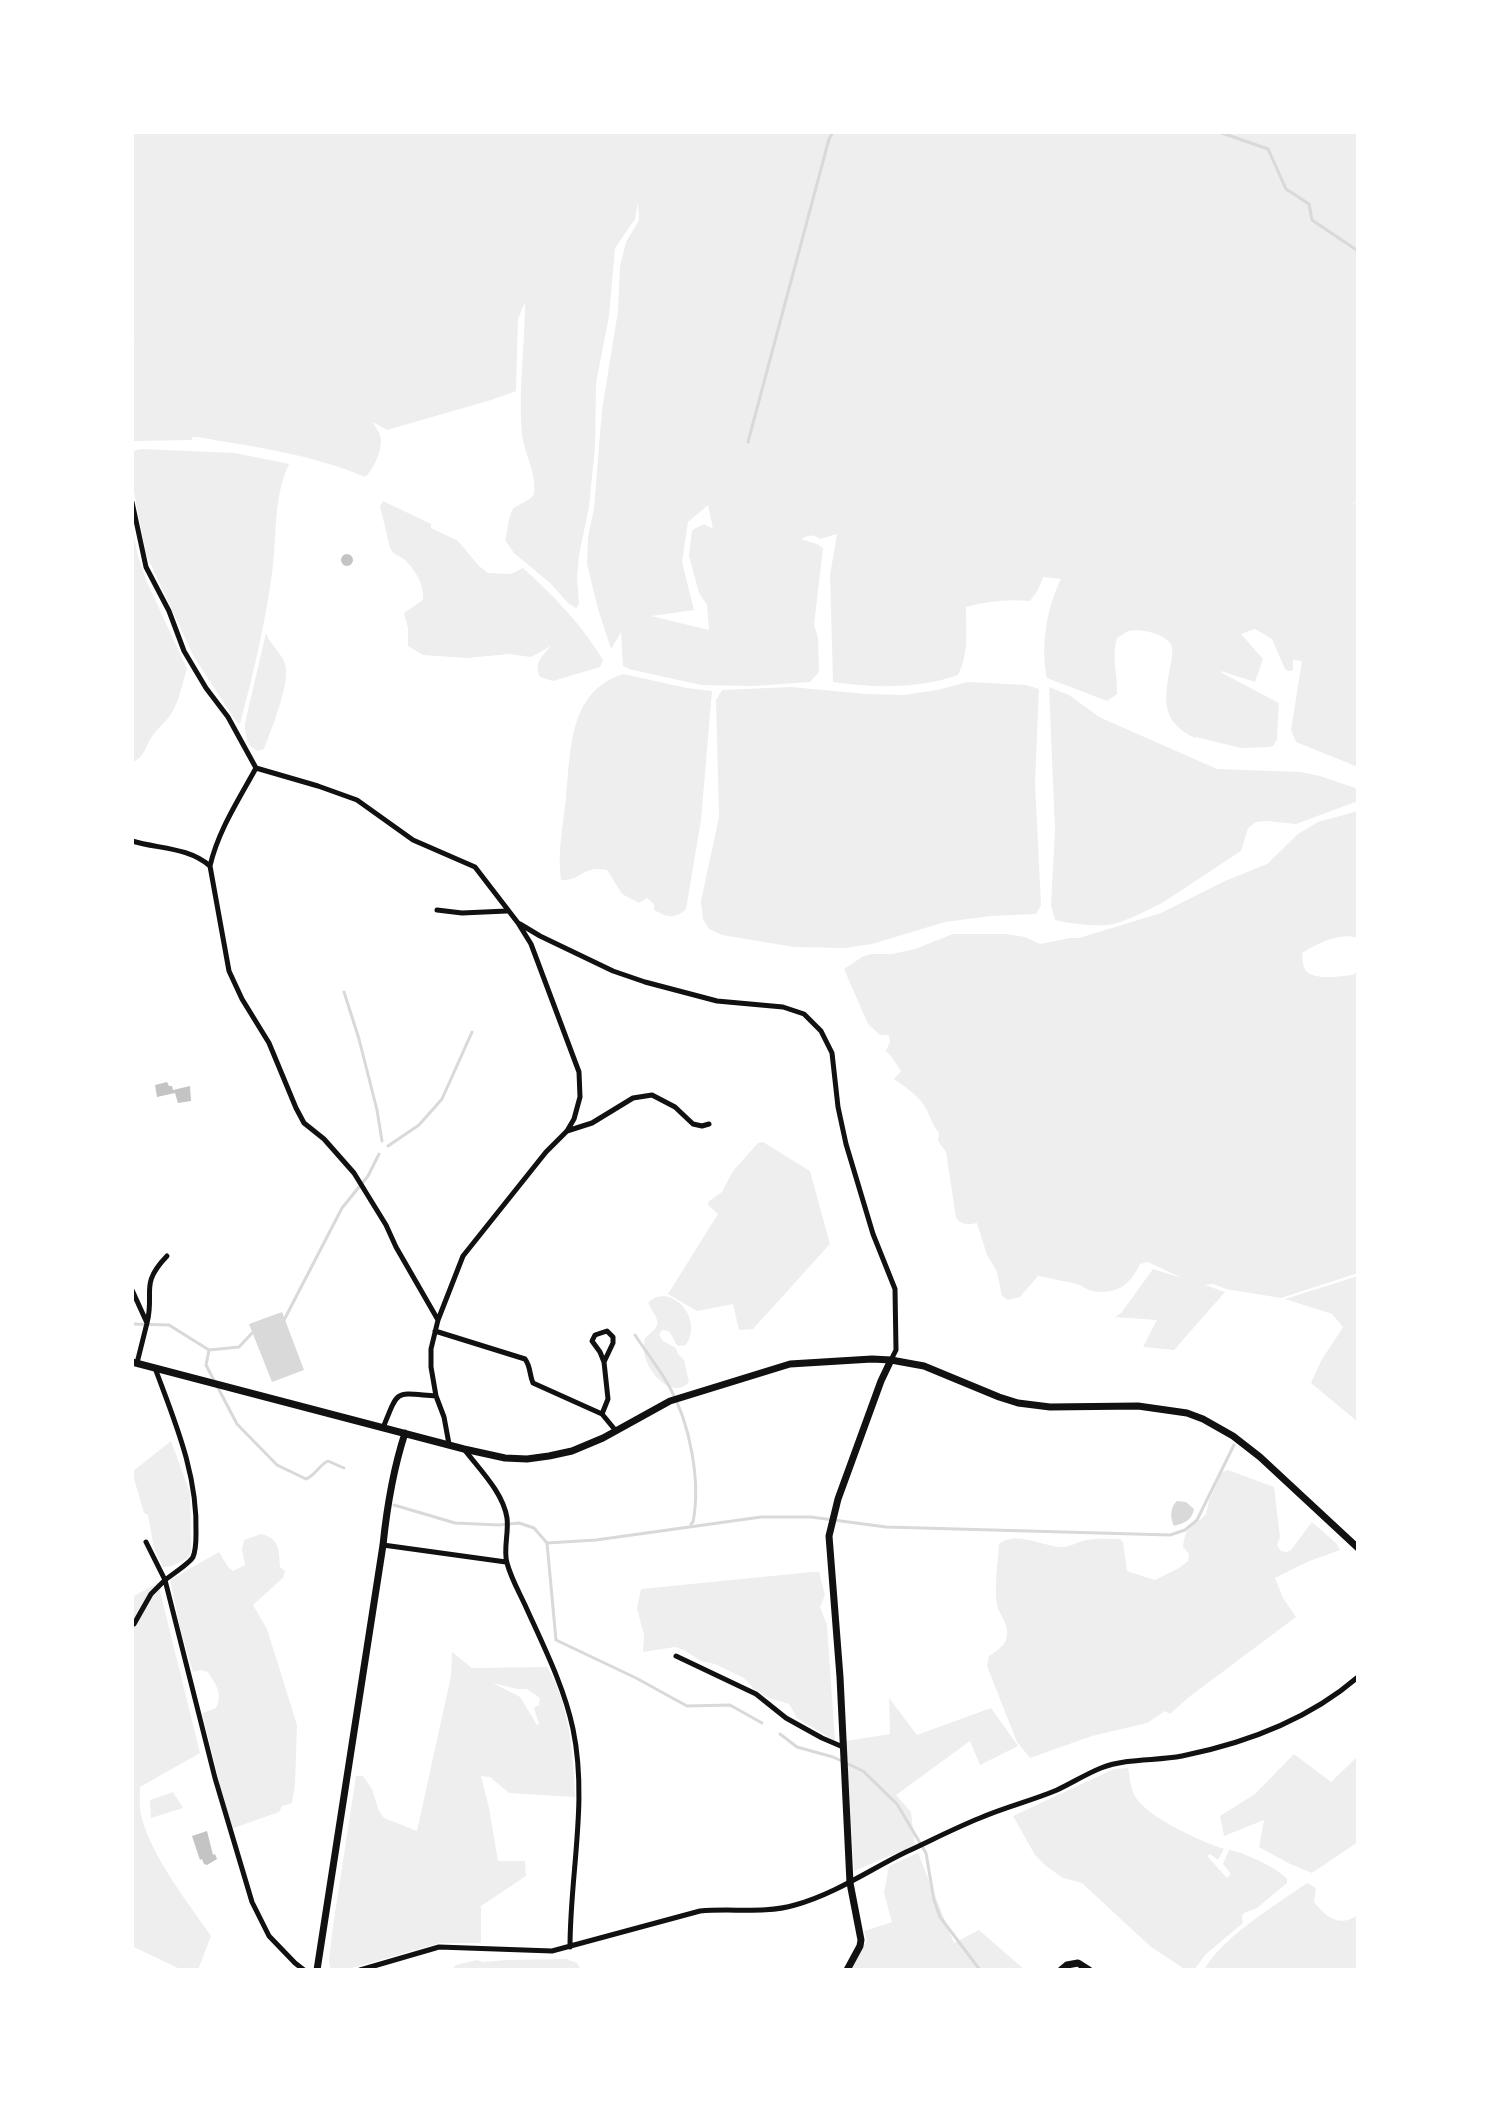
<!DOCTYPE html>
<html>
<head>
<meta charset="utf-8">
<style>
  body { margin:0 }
  #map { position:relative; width:1490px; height:2102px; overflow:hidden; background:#fff; font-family:"Titillium Web",sans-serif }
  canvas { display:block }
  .frame { position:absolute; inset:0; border:134px solid #fff; pointer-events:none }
</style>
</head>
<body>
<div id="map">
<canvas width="1490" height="2102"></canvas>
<div class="frame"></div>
</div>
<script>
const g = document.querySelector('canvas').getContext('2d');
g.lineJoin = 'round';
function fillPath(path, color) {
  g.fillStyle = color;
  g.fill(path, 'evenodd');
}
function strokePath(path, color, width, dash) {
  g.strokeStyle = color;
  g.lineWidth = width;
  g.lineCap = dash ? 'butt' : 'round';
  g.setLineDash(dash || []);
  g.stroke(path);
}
fillPath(new Path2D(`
  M132,132h1226v367l-7,6 7,-4v266l-62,-25 -5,-12 11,-69 -9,-1v10l-5,1 -3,-2 -13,-30 -17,-10 -14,5 22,25 -8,23 -34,-11 1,2 57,30 -2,36 -4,7 -4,1 -28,1 -45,-11 -1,1c-34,-16 -31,-38 -25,-70 1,-7 4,-16 1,-23 -4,-11 -32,-17 -42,-14 -4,1 -8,5 -12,7 -6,22 1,35 0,56l-10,7 -60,-23c-7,-32 0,-71 14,-99l-18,-2 -5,13 -8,11c-22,-2 -43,0 -64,6 0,24 3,47 -8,68 -40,14 -83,13 -125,7l-3,-107 7,-41 -17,5c-7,-5 -11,-4 -19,0l16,5 6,4 -9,77 4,12 1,35 -9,10 -57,4 -52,-1 -72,-16 -6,-3 -2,-34 -10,17 -13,-40 -11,-45 1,-27 6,-29 8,-98 16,-99 2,-45 6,-24 13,-22 -1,-18 -3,17 -20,29 -6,68 -13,67 -1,63 -6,61 -10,48 -2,23 2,26 -3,4 -7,-4 -19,-21 -36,-30 -9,-13c3,-9 3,-23 8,-31 5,-5 20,-9 21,-16 3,-19 -10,-40 -12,-59 -4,-44 3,-88 3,-132l-7,17 -2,72 -25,9 -104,30 -14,-8c2,4 5,9 7,13 4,13 -6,34 -15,42 -55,-23 -109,-30 -168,-40h-5v3l-60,1v-102l3,2 -3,-4zM708,505l5,24 -9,-5 -12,6 -3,26 10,37 8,12 2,25 -58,-14 43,-6 -12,-48 6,-40z
  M142,449l93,4 54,11c-16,33 -12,74 -17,110 -7,50 -19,101 -32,150l-3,-1 -43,-66 -48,-103 -14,-72v-31z
  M383,501l48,23v4l27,13 21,25 9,7 23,1 12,-6c30,27 60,58 80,92l-3,7 -47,14 -13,-4c-7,-15 3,-21 11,-31l-20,11 -22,-3 -42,4 -44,-3 -15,-9v-18l-4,-15 19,-13c1,-16 -7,-29 -18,-40 -5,-5 -11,-4 -15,-12l-10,-42z
  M132,529l6,27 8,24 41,89c-5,15 -8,35 -18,48 -5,6 -13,13 -18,21 -6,10 -7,20 -19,24z
  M266,633c2,9 15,19 19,31 6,18 -14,66 -21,85l-6,2c-12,-5 -13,-16 -13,-28z
  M623,674l64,14 25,3 -11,129 -15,89c-11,11 -19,8 -32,1v-6l-7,-6 -8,5 -17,-9 -15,-24c-25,-5 -25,11 -46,10 -4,-28 2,-54 5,-82 5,-48 2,-106 57,-124z
  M968,682l58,3 13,4 -4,94 6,122 -5,9 -45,2 -46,6 -73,22 -28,4 -50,-1 -72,-12 -13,-6 -6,-10 -2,-18 18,-84 -3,-117 6,-10 69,-3 75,7 38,1 33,-5z
  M1049,687l20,8 30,22 118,52 84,3 19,4 38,13v12l-62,23 -29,-3 -11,1 -8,6 -7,23 -79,52c-14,7 -39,20 -54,22 -17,1 -37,-1 -53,-5l-4,-15 4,-74z
  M1358,811v127c-18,-6 -40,5 -56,15 1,4 0,10 2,14 4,15 37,9 49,8l5,-5v303l-77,25 -55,-9 -13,-5 -8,1 20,7 -51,58 -31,-3 14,-27 -42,-3 7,-5 31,-43 29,9 -34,-16 -8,2c-10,21 -23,31 -48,27 -4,-1 -8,-4 -12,-6 -14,-4 -28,-6 -42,-9l-18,21 -12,3 -6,-4 -5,-24 -10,-17 -10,-32c-8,2 -15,2 -21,-5l-10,-66 -8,-11 1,-8c-8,-9 -9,-20 -16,-29 -7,-10 -19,-18 -29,-25l7,-8 -10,-15 -5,-5 4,-9 -1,-7h-9l-12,-11 -24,-55 18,-12 9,-3h21l23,-5 38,-15h54l18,3 15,7 30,-6h9l82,-25 64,-32 42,-17 31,-30 20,-12z
  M763,1142l47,29 20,73 -77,85 -14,1 -6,-26 -36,7 -29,-17 50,-80 -10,-9v-3l14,-10 11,-21 25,-28z
  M1358,1276v146l-47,-39 10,-22 22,-34 -11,-13 -47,-15z
  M664,1296c22,3 35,30 22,49l-8,1c-6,-7 -6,-17 -16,-16l-3,5 4,6 13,7 2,6 6,6 5,22c-17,19 -43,-11 -45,-30 -1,-4 0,-9 1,-14 20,-16 12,-16 3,-36l8,-5z
  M171,1441l19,52 1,57 -3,8 -16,8 -9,1 -9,-19 -6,-33 -4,-2 -12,-41z
  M1228,1470l46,17 6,50 -3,8 4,6 6,1 4,-2 21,-28 24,21 4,7 -33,12 -32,16 8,20 13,19 -107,80 -19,17 -5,-3 -18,12 -55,13 -62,22 -13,-16 -30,-76 2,-10c6,-4 14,-9 17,-16 5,-14 -6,-23 -9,-35 -3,-19 1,-42 2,-61 15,-13 42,1 60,3 10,1 18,-5 27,-7 11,-2 23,-1 34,-1l3,3 4,29 28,9 24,-12 9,-7 1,-7 -6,-7c3,-23 10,-19 23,-33l3,-13 13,-29z
  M261,1534c19,4 18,17 19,33l5,4 -2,7 -30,27 14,24 30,96 -2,59 -3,19 -10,3 -3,6 -48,17 -29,-116 14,-5c7,-15 0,-23 -8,-36l-8,-2 -7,2 -12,-40 -11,-52 49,-28 9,15 5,4 12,-6 -3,-16 2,-9z
  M812,1572h7l6,23 -5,12 7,18 8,116 -38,-23 -8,-14 -20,-6 -15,-9 -10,-11 -29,-14 -14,-3 -17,-11 -9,-3 -32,5 1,-17 -7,-27 4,-19z
  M158,1583l42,170 -60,34c0,9 -1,19 1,28 10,41 46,86 70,121l-13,34h-16l-50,-24v-349z
  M452,1652l20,16 75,-1c23,38 26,87 28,130l-66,-4 -19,-16 -9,-1 8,32 9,53h27l1,15 -45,30v37h-41l-95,27h-14l-2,-8 3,-29 24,-157h7l9,13 7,22 5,7 33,13 34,-155zM493,1683l24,6h10l13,9 -1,7 -5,3 5,16 -2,1 -17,-28z
  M889,1698l28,37 74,-27 27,38 -38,19 -10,-24 -74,54 15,17 4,33 -61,26 -8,-130 44,-7z
  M1294,1754l37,28 27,-26v86l-46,31 -22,-9 -31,-17 5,-27 -40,16 -4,-20 35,-22z
  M1128,1768c2,8 2,17 5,24 8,23 67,49 91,57l-6,11 -8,-6 -3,2 20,22 4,-4 -8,-10 6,-14c14,2 49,18 58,29v4l-30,25 -13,5 -2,3 1,7 -37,31 -12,16h-8l-35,-23 -69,-64 -19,-5 -17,-12 -11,-11 -22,-39 101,-47z
  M173,1792l10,16 -32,10 -1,-18z
  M918,1853l36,90 25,-13 46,40h-175l3,-9 14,-20 -3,-10 28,-9 -8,-29 5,-27z
  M1307,1883l9,5 -2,14c12,15 25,26 44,13v55h-154c18,-33 72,-65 103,-87z
  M566,1959l11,4 4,7h-130l5,-5 21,-5 6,2 24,-2z`), '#eee');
fillPath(new Path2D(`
  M282,1312l22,58 -32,12 -23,-58z
  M1177,1501l9,1 8,7c-2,11 -9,14 -20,17 -4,-8 -4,-19 3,-25z`), '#d9d9d9');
strokePath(new Path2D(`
  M1219,132l49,17 18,40 23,15 3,16 46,31
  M748,442l81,-303 4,-7
  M344,992l15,47 18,71 5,31
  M388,1146l31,-21 23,-26 30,-67
  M283,1322l59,-114 26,-32 11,-22
  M132,1324l37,1 40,25 -3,15 31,59 40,41 29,14c10,-4 13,-14 22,-18l16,7
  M635,1335c11,17 24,33 34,51 21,37 32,95 24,136l-2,2
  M209,1350l30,-3 15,-16
  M394,1505l61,18 44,2 20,-2 15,5 13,15 9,97 80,38 51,28 43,-1 32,18
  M547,1543l49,-3 165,-23h50l75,10 284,8 15,-5 12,-10 37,-75
  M780,1734l17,13 36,10 30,14 34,33 29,49 8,47 6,17 40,53`), '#d9d9d9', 3);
fillPath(new Path2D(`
  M341 560a6 6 0 1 1 12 0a6 6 0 1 1-12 0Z
  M167,1082l2,4h3l1,4 17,-4 1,15 -13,2 -3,-10 -18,4 -2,-12z
  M207,1831l6,24 2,-1 2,5 -10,6 -3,-1 -2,-5 -2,1 -8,-24z`), '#c4c4c4');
strokePath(new Path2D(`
  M132,502l14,65 23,44 15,40 22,37 22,29 28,51 62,18 39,14 56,40 62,27 43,56 13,21 48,128 1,25 -6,22 -7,12 -21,21 -83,104 -25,64 -7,29v18l5,29 8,21 5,27
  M256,768c-17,31 -38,63 -46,98l19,105 13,28 27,44 27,65 8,15 20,16 30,34 32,52 10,22 42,73
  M132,841c27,8 56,6 78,25
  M437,910l25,3 45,-2
  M520,924l20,12 73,35 32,11 72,19 66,6 21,7 17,17 11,22 6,54 8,37 27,90 22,55 1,61 -5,10
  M567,1131l25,-8 41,-25 19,-3 23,12 18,17 9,2 7,-2
  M132,1290l15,33 -10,40
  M147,1323c8,-31 -8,-38 20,-67
  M435,1331l90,28c6,8 4,15 8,24l69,31 14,17
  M155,1368c20,54 43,107 41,166 0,6 0,16 -3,23 -4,7 -22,18 -28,23l50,198 37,124 17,34 26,27 9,7
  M602,1414l6,-15 -4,-37 9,-19v-6l-6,-6 -12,4 -3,6 8,11 4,10
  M383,1428c16,-40 11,-35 53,-32
  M464,1449c15,20 39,43 43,69 2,14 -4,32 0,45 4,15 12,29 18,42 18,40 39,81 48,124 15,72 -3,145 -3,218
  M383,1545l123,17
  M132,1625l2,-1 17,-30 14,-14 -19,-38
  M676,1656l80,38 30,24 36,20 21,9
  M360,1970l79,-23 113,4 148,-40c32,-3 64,3 95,-6 40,-11 74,-35 111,-53 24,-11 49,-24 74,-34 25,-11 51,-17 77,-28 15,-7 29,-16 44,-22 26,-10 55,-7 81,-12 65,-13 126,-36 176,-79`), '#111', 5);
strokePath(new Path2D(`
  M132,1362l332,87 41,9 22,1 22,-3 23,-5 31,-13 67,-37 120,-37 82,-5 19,1 33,6 75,31 19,6 32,4 88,-1 49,7 16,6 30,17 27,21 98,91
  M317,1970l66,-425c4,-39 10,-75 22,-112
  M847,1970l13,-24 1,-6 -11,-57 -10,-206 -11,-141 9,-37 43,-118 10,-21
  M1061,1970l6,-5 11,-2 11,7`), '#111', 7);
</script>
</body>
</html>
